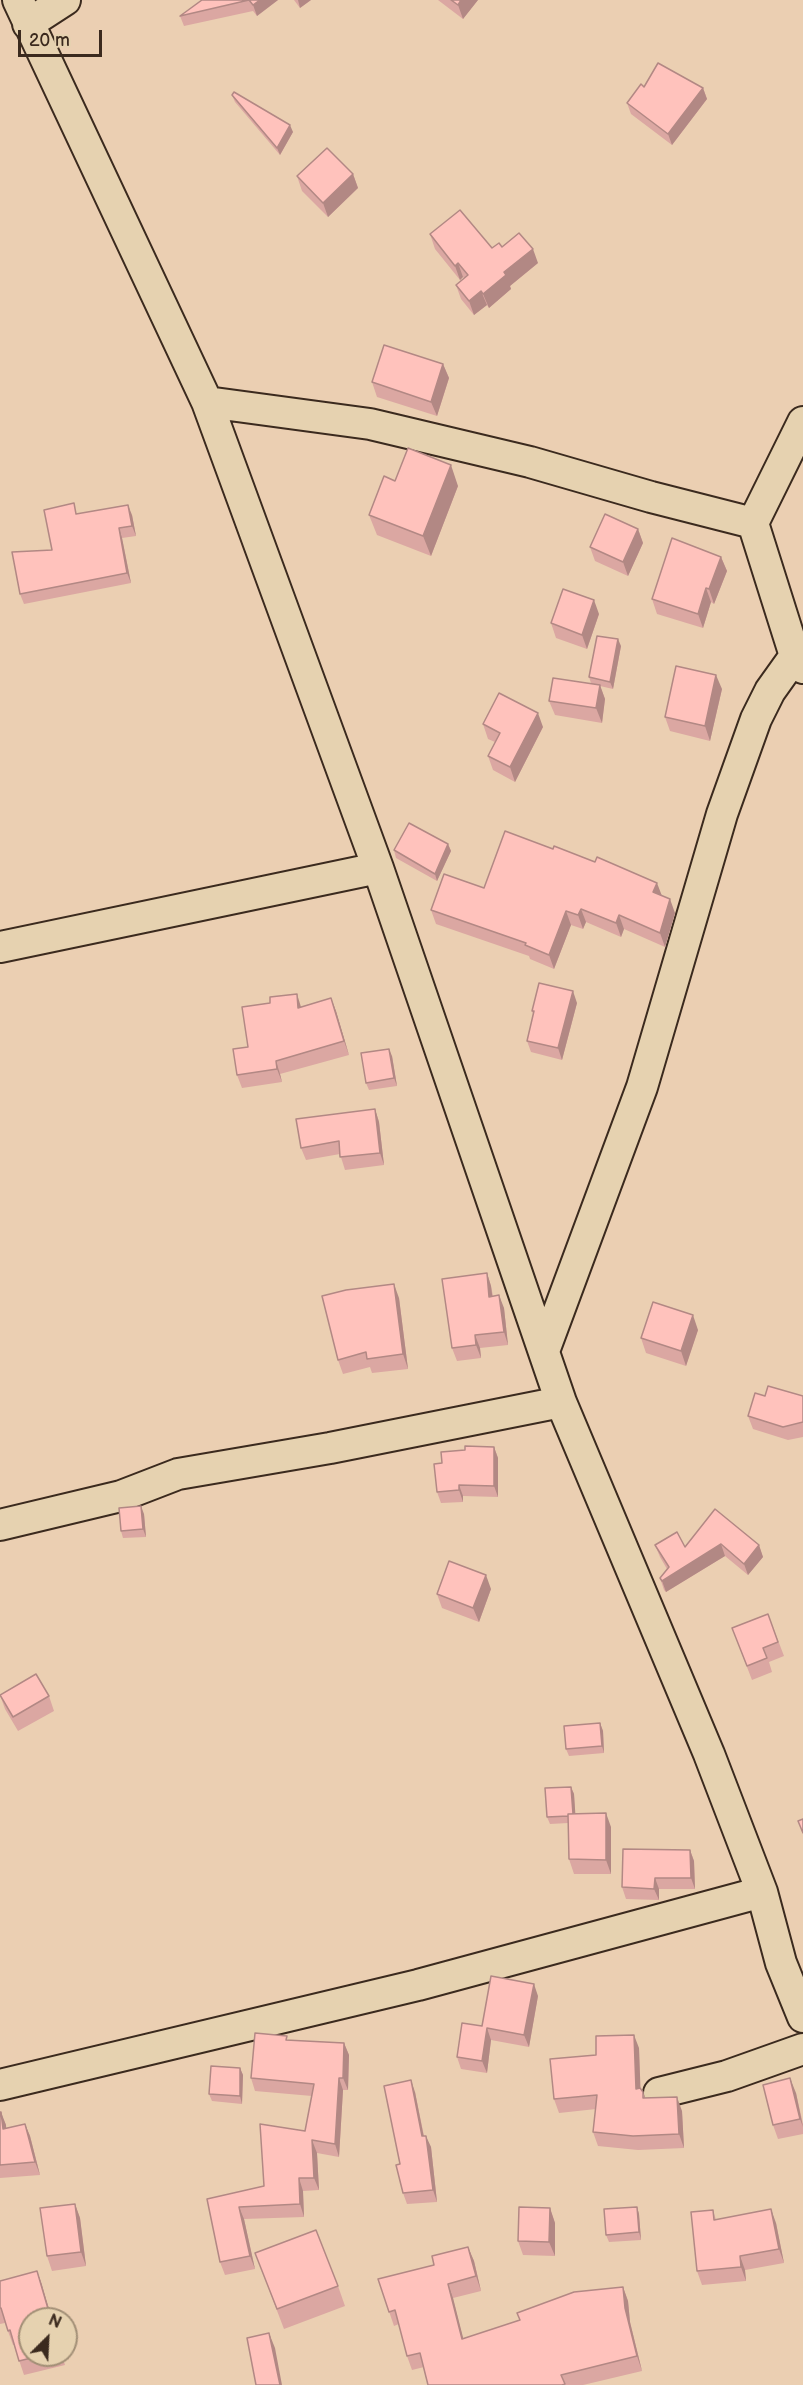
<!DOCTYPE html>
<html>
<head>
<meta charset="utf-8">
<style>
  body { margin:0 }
  #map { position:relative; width:803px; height:2385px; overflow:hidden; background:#ebcfb2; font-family:"Balsamiq Sans",sans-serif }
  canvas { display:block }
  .north { position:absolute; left:18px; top:2307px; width:60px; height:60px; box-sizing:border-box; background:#e6d2b0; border:2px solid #a28f76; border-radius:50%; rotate:24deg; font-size:16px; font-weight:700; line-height:24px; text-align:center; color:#3b2a1e }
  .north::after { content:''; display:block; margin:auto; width:21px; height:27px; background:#3b2a1e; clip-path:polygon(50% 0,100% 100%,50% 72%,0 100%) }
  .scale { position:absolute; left:18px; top:30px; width:84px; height:27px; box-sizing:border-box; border:3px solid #3b2a1e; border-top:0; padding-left:8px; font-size:18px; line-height:21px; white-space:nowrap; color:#3b2a1e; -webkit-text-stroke:4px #e6d2b0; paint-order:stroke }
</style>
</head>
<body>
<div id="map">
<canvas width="803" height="2385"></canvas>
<div class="north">N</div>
<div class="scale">20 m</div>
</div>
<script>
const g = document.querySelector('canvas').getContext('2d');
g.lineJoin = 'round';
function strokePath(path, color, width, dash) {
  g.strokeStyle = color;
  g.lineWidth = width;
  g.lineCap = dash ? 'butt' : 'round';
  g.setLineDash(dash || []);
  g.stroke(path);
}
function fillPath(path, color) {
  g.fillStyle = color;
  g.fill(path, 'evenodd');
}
const minor = new Path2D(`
  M18,0l189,402 171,466 183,534 148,352 53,138 19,71 22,54
  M28,24l37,-24
  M207,402l163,22 160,38 121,35 102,26
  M803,422l-50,101 42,133 8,12
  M0,947l378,-79
  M544,1351l98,-264 80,-273 34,-95 14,-28 25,-35
  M0,1525l121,-29 57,-22 152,-26 231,-46
  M0,2085l418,-100 344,-93
  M659,2093l68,-17 76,-27`);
strokePath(minor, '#3b2a1e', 34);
strokePath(minor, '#e6d2b0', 30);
fillPath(new Path2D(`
  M202,0h76l-21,16 -4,-5 -69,15 -4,-10z
  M294,0h17l-11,8z
  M438,0h40l-15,19z
  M644,87l59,1 4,11 -35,46 -41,-31 -4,-11z
  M232,95l61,37 -13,23 -45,-53z
  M353,174l5,14 -30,29 -26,-26 -5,-15z
  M430,234l62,14 10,-1 36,16 -28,23 1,3 -22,19 -2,-3 -13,10 -13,-16 -5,-14 8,-7 -1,-1 -3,3 -25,-31z
  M443,364l6,14 -12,38 -60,-19 -5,-15z
  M395,481l63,5 -27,70 -54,-21 -8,-20z
  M78,514l54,1 4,21 -14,2 9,45 -107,21 -4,-10z
  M638,529l5,14 -15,33 -33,-15 -5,-14z
  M721,557l6,14 -13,33 -3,-2 -8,26 -46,-14 -5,-15z
  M599,614l-12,35 -31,-11 -5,-15z
  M621,646l-8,43 -13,-3 5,13 -3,24 -47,-8 -6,-14 42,-18 -2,-6z
  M722,689l-12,52 -40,-10 -5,-14z
  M483,724l60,3 -28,55 -22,-12 -5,-14 7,-14 -7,-3z
  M448,844l3,7 -14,30 -41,-23 -2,-8z
  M484,888l177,7 14,18 -10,34 -41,-18 -3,8 -35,-15 -3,7 -12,-4 -17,44 -24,-10 -1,-3 -93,-32 -5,-14z
  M577,1003l-15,57 -31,-8 -4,-11 6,-27 -1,-3z
  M301,1007l35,4 13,44 -69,19 2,8 -40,6 -5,-13 11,-28z
  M392,1056l5,30 -28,4 -3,-7z
  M375,1109l4,13 5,43 -39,5 -5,-16 -34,6 -5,-12z
  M487,1273l4,13 2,10 11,12 4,37 -28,3 1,10 -24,3 -5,-13z
  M399,1298l9,71 -36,4 -2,-6 -27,7 -5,-14z
  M698,1330l-12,36 -40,-13 -5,-15z
  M765,1396h38v41l-15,3 -35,-11 -5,-13z
  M494,1447l4,11v39l-35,-1v6l-22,1 -4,-11 5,-29 23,-13z
  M715,1509l44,36 4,12 -15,18 -23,-19 -59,36 -2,-2 -4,-12 7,-9 -7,-12 -5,-12 30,2z
  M144,1514l2,23 -23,1 -2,-7z
  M491,1589l-12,33 -37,-14 -5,-14z
  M768,1614l16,42 -15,6 3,10 -20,8 -20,-52z
  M0,1695l49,1 5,15 -36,20 -13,-22z
  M600,1723l3,8 1,22 -35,3 -3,-7z
  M571,1787l3,7 1,19 36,14v47h-37l-5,-15 -1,-36 -18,1 -3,-7z
  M690,1850l4,11 1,28h-36v11l-33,-1 -4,-12z
  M538,1996l-9,51 -38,-7 -4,33 -26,-4 -4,-12 25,-31z
  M288,2040l56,3 5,12 -1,35h-5l-4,67 -22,-4 2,37 -16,1 1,26 -60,2 11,50 -30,6 -5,-13 -13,-63 57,-13 41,-55 7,-35 -57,-5 -4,-13z
  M639,2048l1,41 3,3 2,6 37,13 2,37 -46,2 -40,-4 -5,-14 3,-23 -37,4 -5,-14 42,-44z
  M240,2068l3,7 -1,29 -30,-3 -3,-7z
  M415,2092l9,44 7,11 6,55 -30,2 -4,-11 -3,-29z
  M796,2093l7,31v10l-25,5 -5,-14z
  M0,2112l6,13v3l19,-4 5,12 10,39 -40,3z
  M75,2204l5,14 6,48 -34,5 -5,-15z
  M637,2207l2,7 2,26 -32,2 -3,-7z
  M550,2208l5,15v33l-32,-1 -5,-14z
  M713,2210l3,10 60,3 8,40 -39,7 1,11 -44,4 -5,-14z
  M468,2247l6,14 7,30 -28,7 10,41 160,-52 5,14 2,21 12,49 -59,14h-155l-4,-18 -12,3 -5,-14 -8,-32 -5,2 -16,-47 56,-14z
  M37,2271l5,14 -12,70h32l3,10 -41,10 -10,-30h-1l-8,-22 -5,1v-43z
  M263,2274l75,12 7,20 -61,23z`), '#dba7a2');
fillPath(new Path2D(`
  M260,0h18l-21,16 -4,-11z
  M298,0h13l-11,8z
  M461,0h17l-15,19 -5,-14z
  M703,88l4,11 -35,46 -4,-11z
  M290,125l3,7 -13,23 -3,-7z
  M353,174l5,14 -30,29 -5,-14z
  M533,249l5,14 -28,23 1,3 -22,19 -6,-14 21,-22z
  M458,263l5,14 -3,3 -5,-14z
  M481,291l6,14 -13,10 -5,-14z
  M443,364l6,14 -12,38 -6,-14z
  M451,465l7,21 -27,70 -8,-20z
  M128,505l4,10 4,21 -4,-10z
  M119,528l3,10 9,45 -4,-10z
  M638,529l5,14 -15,33 -5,-14z
  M721,557l6,14 -13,33 -5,-15z
  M706,588l5,14 -8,26 -5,-14z
  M594,600l5,14 -12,35 -5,-14z
  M618,639l3,7 -8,43 -3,-7z
  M716,675l6,14 -12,52 -5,-15z
  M600,685l5,14 -3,24 -6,-15z
  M538,713l5,14 -28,55 -5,-15z
  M448,844l3,7 -14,30 -2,-7z
  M657,883l5,13 -9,-4z
  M670,899l5,14 -10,34 -5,-14z
  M581,909l5,13 -3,7 -5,-14z
  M566,911l5,14 -17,44 -5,-14z
  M619,915l5,14 -3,8 -5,-14z
  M573,991l4,12 -15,57 -4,-12z
  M297,994l4,13 -3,1z
  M331,998l5,13 13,44 -5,-14z
  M389,1049l3,7 5,30 -3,-8z
  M276,1061l4,13 2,8 -5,-13z
  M375,1109l4,13 5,43 -4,-12z
  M487,1273l4,13 3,24 -5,-13z
  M394,1284l5,14 9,71 -5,-15z
  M499,1295l5,13 4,37 -4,-13z
  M693,1315l5,15 -12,36 -5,-15z
  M475,1335l5,13 1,10 -5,-13z
  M494,1447l4,11v39l-4,-11z
  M459,1485l4,11v6l-4,-12z
  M141,1506l3,8 2,23 -3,-8z
  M721,1544l4,12 -59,36 -4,-11z
  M759,1545l4,12 -15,18 -4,-11z
  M486,1575l5,14 -12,33 -6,-14z
  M600,1723l3,8 1,22 -2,-7z
  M571,1787l3,7 2,29 -3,-8z
  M606,1813l5,14v47l-5,-14z
  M690,1850l4,11 1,28 -4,-11z
  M655,1878l4,11v11l-5,-11z
  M534,1984l4,12 -9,51 -5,-12z
  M487,2028l4,12 -4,33 -5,-12z
  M634,2035l5,13 2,54 -5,-13z
  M344,2043l5,12 -1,35 -5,-12z
  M240,2068l3,7 -1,29 -2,-8z
  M339,2078l4,12 -4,67 -4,-13z
  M790,2078l6,15 7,34 -3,-8z
  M411,2080l4,12 11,56 -4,-12z
  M677,2097l5,14 2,37 -5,-14z
  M1,2112l5,13 1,17 -4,-13z
  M25,2124l5,12 10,39 -5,-13z
  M426,2136l5,11 6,55 -4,-12z
  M312,2140l5,13 2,37 -5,-12z
  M299,2178l4,13 1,26 -4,-13z
  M75,2204l5,14 6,48 -5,-14z
  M239,2207l5,12 11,50 -5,-13z
  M637,2207l2,7 2,26 -2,-8z
  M550,2208l5,15v33l-6,-14z
  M771,2209l5,14 8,40 -5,-14z
  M468,2247l6,14 7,30 -5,-15z
  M740,2256l5,14 1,11 -5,-14z
  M37,2271l5,14 10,34h-1z
  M448,2284l5,14 14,55 -5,-14z
  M623,2287l5,14 2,21 12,49 -5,-15 -12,-48z
  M269,2333l6,15 7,37h-2z`), '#b28884');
const building = new Path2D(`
  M202,0h58l-7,5 -4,-5 -69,16z
  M451,0h10l-3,5z
  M658,63l45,25 -35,46 -41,-31 14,-19 3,3z
  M234,92l56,33 -13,23 -45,-53z
  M327,148l26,26 -30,29 -26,-27z
  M460,210l32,38 7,-5 3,4 17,-14 14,16 -29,23 2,3 -23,19 -2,-3 -12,10 -13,-16 12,-10 -10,-12 -3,3 -25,-32z
  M384,345l59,19 -12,38 -59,-20z
  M408,448l43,17 -28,71 -54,-21 15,-39 11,5z
  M74,503l2,11 52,-9 4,21 -13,2 8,45 -107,21 -8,-42 40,-2 -8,-40z
  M605,514l33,15 -15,33 -33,-15z
  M672,538l49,19 -12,32 -3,-1 -8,26 -46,-15z
  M563,589l31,11 -12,35 -31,-12z
  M597,636l21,3 -8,43 -21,-5z
  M676,666l40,9 -11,51 -40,-9z
  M553,678l47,7 -4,23 -47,-7z
  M499,693l39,20 -28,54 -22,-11 12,-23 -17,-9z
  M409,823l39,21 -13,30 -41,-24z
  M505,831l48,18 1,-3 41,16 2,-5 60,26 -4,9 17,7 -10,34 -41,-18 -3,8 -35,-14 -3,6 -12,-4 -17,44 -24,-10 1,-2 -95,-33 13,-36 40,14z
  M539,983l34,8 -15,57 -31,-7 7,-30h-2z
  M297,994l1,14 33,-10 13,43 -68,20 1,8 -40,6 -4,-26 15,-2 -6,-40 28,-4v-6z
  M389,1049l5,29 -28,5 -5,-30z
  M375,1109l5,44 -40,4 -1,-16 -38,7 -5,-29z
  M487,1273l2,24 10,-2 5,37 -29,3 1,10 -24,3 -10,-69z
  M394,1284l9,70 -36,5 -1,-7 -28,8 -16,-64 24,-6z
  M653,1302l40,13 -12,36 -40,-13z
  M768,1386l35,10v26l-20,5 -35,-11 7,-23 10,3z
  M465,1446l29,1v39l-35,-1v5l-22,2 -3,-28 8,-1 -1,-11 24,-2z
  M141,1506l2,23 -22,2 -2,-23z
  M715,1509l44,36 -15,19 -23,-20 -59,37 -2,-3 9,-11 -14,-22 22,-13 8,15z
  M449,1561l37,14 -13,33 -36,-14z
  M768,1614l10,28 -15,6 4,10 -20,8 -15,-38z
  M36,1674l13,22 -36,21 -13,-22z
  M600,1723l2,23 -36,3 -2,-23z
  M571,1787l2,27h-5v2l-21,1 -2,-29z
  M606,1813v47l-37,-1 -1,-45z
  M803,1819v14l-5,-12z
  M623,1849l67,1 1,28h-36l-1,11 -32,-2z
  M491,1976l43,8 -10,51 -37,-7 -5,33 -25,-4 5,-34 20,3z
  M255,2033l32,3 -1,4 58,3 -1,35h-4l-4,66 -23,-4 2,38h-15l1,26 -61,3 11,49 -30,6 -13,-63 57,-13 -4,-62 45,7 9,-47 -63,-6z
  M634,2035l2,54 4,-1 3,4v6l34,-1 2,37 -46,2 -40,-4 4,-37 -43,4 -4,-40 46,-4v-19z
  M211,2066l29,2v28l-31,-2z
  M790,2078l10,41 -27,6 -10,-40z
  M411,2080l11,56h4l7,54 -30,3 -7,-28 4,-1 -16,-78z
  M0,2112h1l2,17 22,-5 10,38 -35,3z
  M75,2204l6,48 -34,4 -7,-48z
  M519,2207l31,1 -1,34 -31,-1z
  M637,2207l2,25 -33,3 -2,-26z
  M771,2209l8,40 -39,7 1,11 -44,4 -6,-59 22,-2 1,10z
  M316,2230l22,56 -61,23 -22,-56z
  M468,2247l8,29 -28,8 14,55 58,-19 -3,-7 57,-21 49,-5 2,21 12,48 -76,19 4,9 -3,1h-134l-8,-32 -13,3 -12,-46 -6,2 -11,-33 56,-14 -2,-9z
  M37,2271l14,48h-21v36h13l-24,6 -9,-31 -2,1 -7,-23h-1v-27z
  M269,2333l11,52h-24l-9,-47z`);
fillPath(building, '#ffc2bc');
strokePath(building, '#b28884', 1.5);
</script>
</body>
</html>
